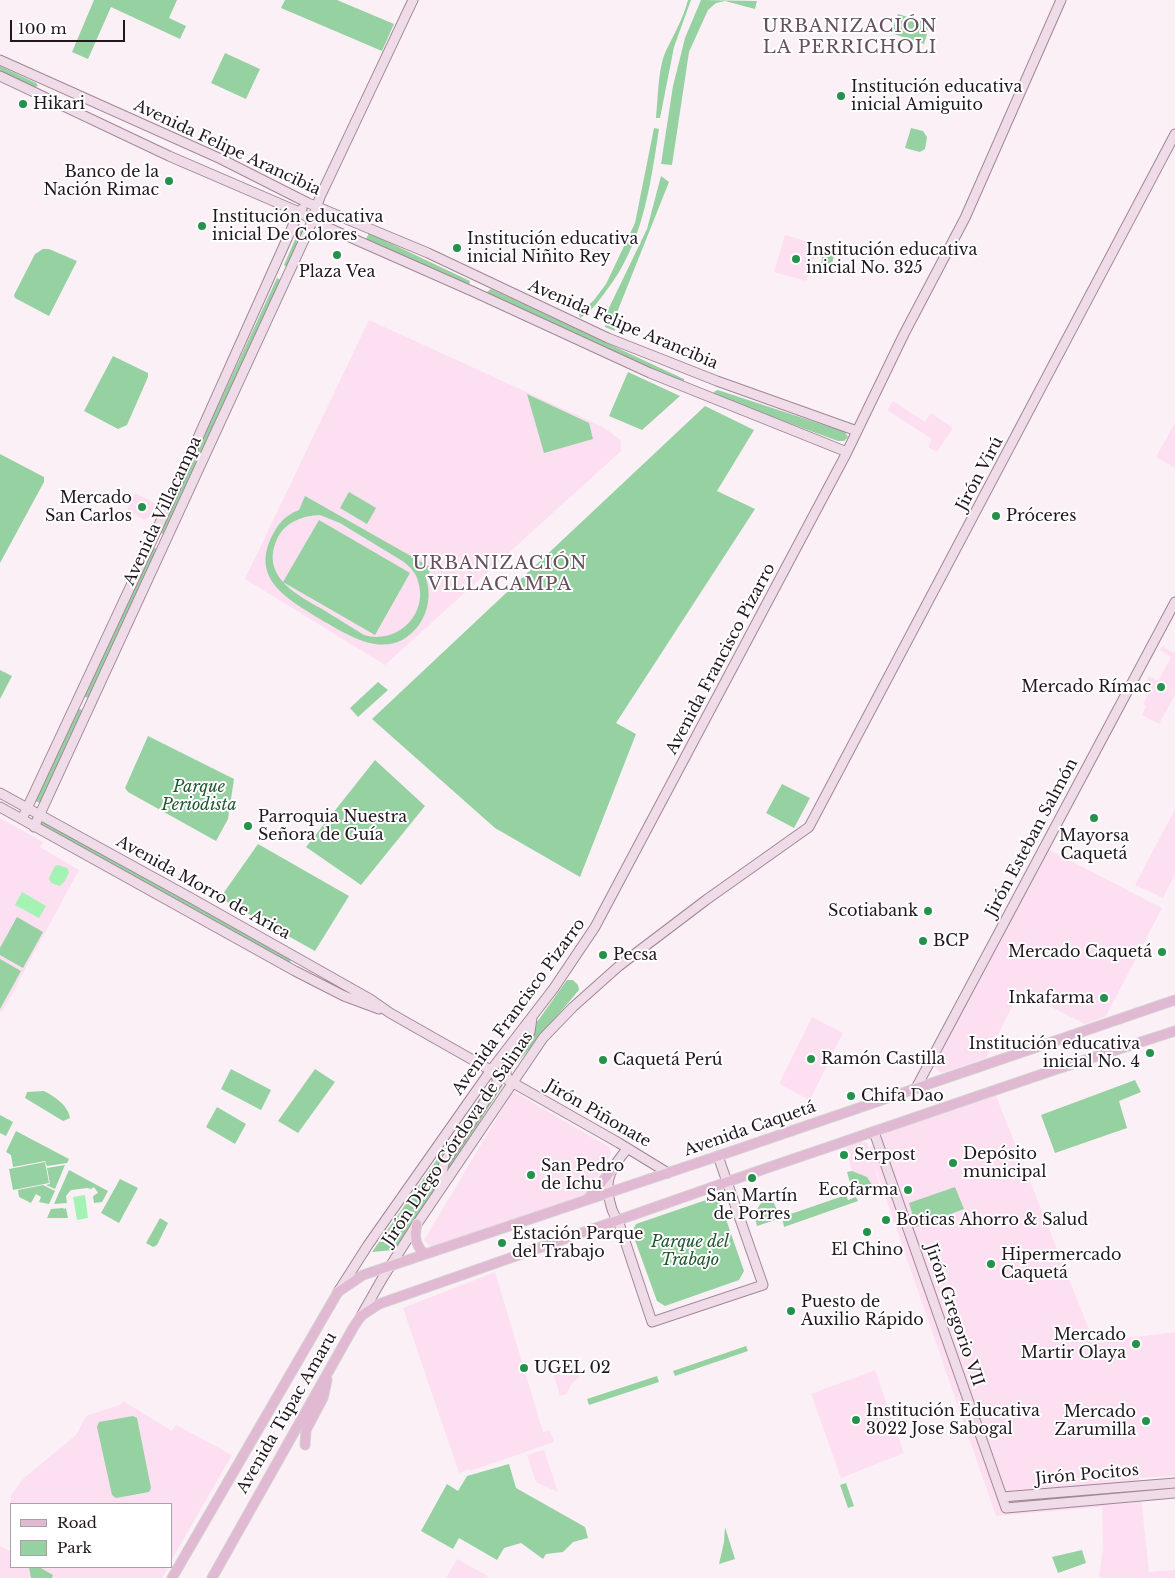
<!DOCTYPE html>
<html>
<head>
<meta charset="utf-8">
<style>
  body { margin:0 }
  #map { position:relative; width:1175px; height:1578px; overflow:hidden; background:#fcf0f7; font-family:"Libre Baskerville",serif }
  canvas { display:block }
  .legend { position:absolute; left:10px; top:1503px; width:162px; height:65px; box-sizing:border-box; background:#fff; border:1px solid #a6a2a5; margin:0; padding:6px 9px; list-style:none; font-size:15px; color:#21171d }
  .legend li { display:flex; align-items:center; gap:10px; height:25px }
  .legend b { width:25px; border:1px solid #a6a2a5 }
  .scale { position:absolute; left:10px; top:20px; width:115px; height:22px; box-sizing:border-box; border:2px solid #21171d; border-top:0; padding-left:6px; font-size:15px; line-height:18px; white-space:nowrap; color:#21171d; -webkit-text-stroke:4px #fff; paint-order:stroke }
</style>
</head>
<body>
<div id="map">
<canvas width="1175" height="1578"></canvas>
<ul class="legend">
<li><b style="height:6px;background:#e1b9d2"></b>Road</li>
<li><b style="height:14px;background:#95d1a1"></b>Park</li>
</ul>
<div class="scale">100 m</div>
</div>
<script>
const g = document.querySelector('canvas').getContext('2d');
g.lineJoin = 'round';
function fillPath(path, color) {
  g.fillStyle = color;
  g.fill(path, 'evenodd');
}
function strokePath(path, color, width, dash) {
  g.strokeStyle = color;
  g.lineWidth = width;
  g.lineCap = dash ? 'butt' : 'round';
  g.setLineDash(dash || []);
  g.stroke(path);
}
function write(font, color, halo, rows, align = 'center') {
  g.font = font + ' "Libre Baskerville",serif';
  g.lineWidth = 4;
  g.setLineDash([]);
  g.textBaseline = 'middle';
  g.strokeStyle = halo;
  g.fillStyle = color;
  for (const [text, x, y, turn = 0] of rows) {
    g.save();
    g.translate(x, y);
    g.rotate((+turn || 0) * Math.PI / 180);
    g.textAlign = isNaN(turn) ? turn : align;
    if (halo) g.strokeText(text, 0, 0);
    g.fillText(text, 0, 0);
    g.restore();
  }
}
fillPath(new Path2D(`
  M785,235l33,10 -12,36 -32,-9z
  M369,320l234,107 18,13v11l-236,214 -140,-86z
  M893,401l32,21 6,-9 22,15 -16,24 -9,-5 4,-8 -45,-29z
  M1175,423v45l-19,-11z
  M135,493l22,11 -6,13 -7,3 -17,-11z
  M1162,646l11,7 2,-2v44l-16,29 -17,-9 4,-9 -3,-2 8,-15 -7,-4 5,-9 9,5 13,-24 -11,-7z
  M1175,809v65l-12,24 -28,-13z
  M0,818l43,24 -3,5 39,23 -77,142 -2,-1z
  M1046,848l116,60 -56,108 -21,8 -65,-33 -34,67 -45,15 -7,-7z
  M812,1017l31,16 -33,67 -31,-16z
  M513,1091l96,56 2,7 -25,41 -155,53 -7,-8z
  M996,1096l98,246 81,-10v144l-36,2 10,94 26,-2v8h-75l-1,-2 4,-28 -1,-41 -106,9 -122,-352 6,22 -6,2 -7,-11 -15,-6 -6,-23 15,-7 6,2 2,6 15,-15z
  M495,1272l48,160 7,-2 4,12 -84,29v-2l-11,4 -56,-165z
  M575,1363l4,15 -7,5 -6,11 -6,2 -7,-24 3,-4z
  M875,1370l29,83 -63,25 -30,-84z
  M123,1401l49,30 4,-6 56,30 -61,106v-57h-160v12l-1,-6 1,-15 12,-16 53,-44 10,-19 34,-11z
  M544,1450l14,42 -22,-10 -9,-27z
  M0,1546l11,6v15h157l-6,11h-162z
  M457,1559l31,17 -1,2h-41z`), '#fcdff0');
fillPath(new Path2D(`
  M94,0h83l-8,18 17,8 -6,13 -69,-32 -23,52 -16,-7z
  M285,0h52l57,24 -12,27 -101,-43z
  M688,0h3l-17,47 -14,71h-4c2,-18 2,-48 9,-65 8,-17 18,-34 23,-53z
  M701,0l56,1 -2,8 -30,-8 -9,2 -8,7 -19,42 -17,113 -11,-1 12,-78 12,-48z
  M898,14l32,10 -6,20 -33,-11z
  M225,53l35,16 -14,30 -35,-16z
  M0,66l36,17 2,3 -3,1 -35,-15z
  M654,128l5,1c-9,58 -16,114 -53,162 -7,10 -15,21 -26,27l-1,-4 15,-14 12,-16 29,-61z
  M911,128l12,3 4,6 -2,12 -5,3 -15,-4z
  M661,176l8,6 -55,138 1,11 -10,-4 1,-13 41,-85z
  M300,228l5,2 -17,38 -4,-3z
  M369,233l101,48 -1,4 -103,-46z
  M43,249h6l28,12 -28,55 -34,-18 -1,-3 21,-41z
  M823,252l11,3 -4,18 -10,-2z
  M277,278l6,3 -119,254 -4,-3z
  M491,289l193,90v3h-3l-193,-87 -1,-3z
  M113,356l35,17v4l-21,48 -9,4 -34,-18z
  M628,372l52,24 -38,34 -33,-14z
  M718,390l127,42 3,5 -4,4h-6l-126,-46 3,-4z
  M527,394l62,29 4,16 -49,14z
  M705,406l49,24 -37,61 38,18 -139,214 20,11 -56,143 -85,-49 -123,-109z
  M0,454l44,23v5l-44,81z
  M349,492l27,16 -9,16 -27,-16z
  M305,496l127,72 -6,10c5,16 3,32 -7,47 -29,38 -68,12 -99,-6 -30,-19 -69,-38 -49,-81 7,-14 13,-22 28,-28zM320,515l20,8 64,39c6,5 12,11 14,19 11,33 -21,64 -54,54 -14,-9 -28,-17 -42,-26 -27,-15 -63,-34 -44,-72 9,-16 25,-21 42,-22z
  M319,520l91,53 -35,62 -92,-53z
  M153,548l6,1 -71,149 -5,-2z
  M0,670l12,6 -12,23z
  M378,682l10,8 -30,27 -8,-9z
  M79,709l4,1 1,3 -44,90 -5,-2z
  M148,736l86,43 -6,40 -12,22 -88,-49 -3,-4z
  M375,760l50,46 -64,79 -55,-38z
  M782,784l28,14 -16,30 -28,-15z
  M43,820l248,138 -1,5 -250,-138z
  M258,844l91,52 -34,55 -95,-53z
  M17,917l26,15 -20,36 -23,-13v-7z
  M0,959l21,12 -21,38z
  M567,980h6l5,5 1,5 -66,78 -1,-1c8,-14 22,-29 25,-45z
  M231,1069l40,21 -10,20 -40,-21z
  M315,1069l20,13 -37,51 -20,-12z
  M1135,1080l6,12 -22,9 8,27 -72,25 -14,-38z
  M500,1083l3,2 -60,94 1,-14z
  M491,1085l-52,78 -5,28 -40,59 -22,2 113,-161z
  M44,1091c11,6 24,14 26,27l-7,3 -38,-23 2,-6z
  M217,1107l29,17 -11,20 -29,-17z
  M0,1115l13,7 -7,14 -6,-3z
  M16,1131l53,28 -2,4 -20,3 -2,-5 -32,6 -2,-12 -5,-3z
  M45,1162l4,21 -36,7 -4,-21z
  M65,1165l-10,24 -9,-4 4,-1 -3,-16z
  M69,1170l39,21 -6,11 -8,1 -1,-7 5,-3 -4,-6 -3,2 -4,-1 -16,2 -5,6 1,7 -13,1z
  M852,1171l15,6 7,11 -17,5 -5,-3 -5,-18z
  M120,1179l18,9 -19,35 -18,-10z
  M43,1185l12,6 -6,13 -10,-2 2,-5 -5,-3 -5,9 -12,-6 -1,-7z
  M955,1187l9,22 -48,18 -7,-24z
  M846,1195l2,5 8,-3 2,4 -74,26 -2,-10z
  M771,1196l8,19 -4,5 -18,6c-4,-13 1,-24 14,-30z
  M712,1198l8,4 24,69 -5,9 -74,26 -8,-5 -25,-69 4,-8z
  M63,1208l1,1 2,-1 2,10h-21l4,-9z
  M160,1218l8,5 -11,22 -4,2 -7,-4z
  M746,1346l2,5 -73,25 -2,-5z
  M657,1376l2,6 -70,23 -2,-6z
  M133,1416l4,2 14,70 -2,4 -33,6 -4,-3 -15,-68 2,-5z
  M509,1464l7,24 69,39 3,11 -15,4 -10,10 -17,2 -3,5 -22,-16 -17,5 -7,12 -38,-22 -6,11 -32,-18 26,-47 11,7 9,-15z
  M846,1483l8,23 -6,2 -8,-23z
  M725,1527l10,32 -16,5 5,-22z
  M1082,1550l4,13 -28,10 -6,-16z
  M29,1567h10l14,8 -1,3h-21z`), '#95d1a1');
fillPath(new Path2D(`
  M58,865l9,3 2,4 -4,9 -5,5 -9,-3 -2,-5 6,-12z
  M22,892l24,14 -7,12 -24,-13z
  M85,1195l3,23 -11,2 -4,-23z`), '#a4f3b5');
const secondary = new Path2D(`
  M0,60l221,99 87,44 120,50 180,85 109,43 140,50
  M0,76l169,80 130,56 21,12 154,68 176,81 197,79
  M0,793l191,105 179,101 20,14 229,130 49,30
  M0,807l295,164 49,25 35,13
  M22,819l132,-283 145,-324 3,-3
  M34,827l275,-598 11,-32 93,-197
  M510,1081l-4,-6v-6l24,-37 2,-14
  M916,1088l259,-486
  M874,1132l132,376 169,-15
  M627,1149c-14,17 -24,30 -17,53 2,8 3,12 8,18l34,102 111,-37 -45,-129
  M439,1189l5,-26 53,-80v-6l-4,-5
  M338,1292l30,-47 123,-175 63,-82 41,-61 250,-471 59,-122 61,-116 96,-218
  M361,1316l21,-37 35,-55 126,-186 30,-31 46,-41 87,-66 103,-73 366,-693
  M1002,1497l173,-14`);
const primary = new Path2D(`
  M587,1200l28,-34
  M417,1224c-3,12 -2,22 8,30
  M305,1445l1,-15 17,-32 4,-18
  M172,1578l166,-286 25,-17 355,-119 457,-156
  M212,1578l141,-250 8,-12 18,-12 385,-135 293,-100 118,-38`);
strokePath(secondary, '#a18696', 11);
strokePath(primary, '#d3d1d2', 11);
strokePath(secondary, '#f0dce8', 9);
strokePath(primary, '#e1b9d2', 9);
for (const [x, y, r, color] of [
  [841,96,5,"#24924a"],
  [23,104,5,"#24924a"],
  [169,181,5,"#24924a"],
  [202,226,5,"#24924a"],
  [457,248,5,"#24924a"],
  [337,255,5,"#24924a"],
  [796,259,5,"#24924a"],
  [142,507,5,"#24924a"],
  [996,516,5,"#24924a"],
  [1161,687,5,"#24924a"],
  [1094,818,5,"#24924a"],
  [248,826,5,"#24924a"],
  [928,911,5,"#24924a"],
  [923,941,5,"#24924a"],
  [1162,952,5,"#24924a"],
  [603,955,5,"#24924a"],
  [1104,998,5,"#24924a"],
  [1150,1053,5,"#24924a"],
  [811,1059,5,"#24924a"],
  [603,1060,5,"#24924a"],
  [851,1096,5,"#24924a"],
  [844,1155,5,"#24924a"],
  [953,1163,5,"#24924a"],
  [531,1175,5,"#24924a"],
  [752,1178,5,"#24924a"],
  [908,1190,5,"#24924a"],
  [886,1220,5,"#24924a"],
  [867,1232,5,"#24924a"],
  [502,1243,5,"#24924a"],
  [991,1264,5,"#24924a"],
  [791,1311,5,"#24924a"],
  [1136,1344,5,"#24924a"],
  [524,1368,5,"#24924a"],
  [856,1420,5,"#24924a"],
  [1146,1421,5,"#24924a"]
]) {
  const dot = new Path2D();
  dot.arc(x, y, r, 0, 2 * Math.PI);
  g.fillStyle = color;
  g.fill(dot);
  strokePath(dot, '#fff', 2);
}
write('16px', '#21171d', '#fff', [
  ["Institución educativa",851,87],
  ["inicial Amiguito",851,105],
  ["Hikari",33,104],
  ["Banco de la",159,172,"right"],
  ["Nación Rimac",159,190,"right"],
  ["Institución educativa",212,217],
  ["inicial De Colores",212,235],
  ["Institución educativa",467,239],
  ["inicial Niñito Rey",467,257],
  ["Institución educativa",806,250],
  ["inicial No. 325",806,268],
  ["Plaza Vea",337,272,"center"],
  ["Mercado",132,498,"right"],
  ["San Carlos",132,516,"right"],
  ["Próceres",1006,516],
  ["Mercado Rímac",1151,687,"right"],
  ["Parroquia Nuestra",258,817],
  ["Señora de Guía",258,835],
  ["Mayorsa",1094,836,"center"],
  ["Caquetá",1094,854,"center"],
  ["Scotiabank",918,911,"right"],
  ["BCP",933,941],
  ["Mercado Caquetá",1152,952,"right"],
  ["Pecsa",613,955],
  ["Inkafarma",1094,998,"right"],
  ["Institución educativa",1140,1044,"right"],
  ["inicial No. 4",1140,1062,"right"],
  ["Ramón Castilla",821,1059],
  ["Caquetá Perú",613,1060],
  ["Chifa Dao",861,1096],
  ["Depósito",963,1154],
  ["municipal",963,1172],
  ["Serpost",854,1155],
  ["San Pedro",541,1166],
  ["de Ichu",541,1184],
  ["Ecofarma",898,1190,"right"],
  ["San Martín",752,1196,"center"],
  ["de Porres",752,1214,"center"],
  ["Boticas Ahorro & Salud",896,1220],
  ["Estación Parque",512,1234],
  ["del Trabajo",512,1252],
  ["El Chino",867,1250,"center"],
  ["Hipermercado",1001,1255],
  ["Caquetá",1001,1273],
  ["Puesto de",801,1302],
  ["Auxilio Rápido",801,1320],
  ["Mercado",1126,1335,"right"],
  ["Martir Olaya",1126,1353,"right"],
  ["UGEL 02",534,1368],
  ["Institución Educativa",866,1411],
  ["3022 Jose Sabogal",866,1429],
  ["Mercado",1136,1412,"right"],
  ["Zarumilla",1136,1430,"right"]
], 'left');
write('16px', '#21171d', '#fff', [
  ["Avenida Felipe Arancibia",227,148,25],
  ["Avenida Felipe Arancibia",623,325,23],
  ["Jirón Virú",980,474,-62],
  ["Avenida Villacampa",163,511,-65],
  ["Avenida Francisco Pizarro",721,659,-62],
  ["Jirón Esteban Salmón",1032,838,-62],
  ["Avenida Morro de Arica",203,888,29],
  ["Avenida Francisco Pizarro",519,1007,-54],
  ["Jirón Piñonate",598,1114,30],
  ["Avenida Caquetá",750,1129,-19],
  ["Jirón Diego Córdova de Salinas",458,1139,-56],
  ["Jirón Gregorio VII",954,1315,71],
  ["Avenida Túpac Amaru",287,1413,-60],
  ["Jirón Pocitos",1087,1475,-5]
]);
write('italic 16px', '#1f562f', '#fff', [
  ["Parque",199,787],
  ["Periodista",199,805],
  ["Parque del",690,1242],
  ["Trabajo",690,1260]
]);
g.letterSpacing = '1px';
write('18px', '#674f5d', '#fff', [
  ["URBANIZACIÓN",850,27],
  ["LA PERRICHOLI",850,48],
  ["URBANIZACIÓN",500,564],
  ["VILLACAMPA",500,585]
]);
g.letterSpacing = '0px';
</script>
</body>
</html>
